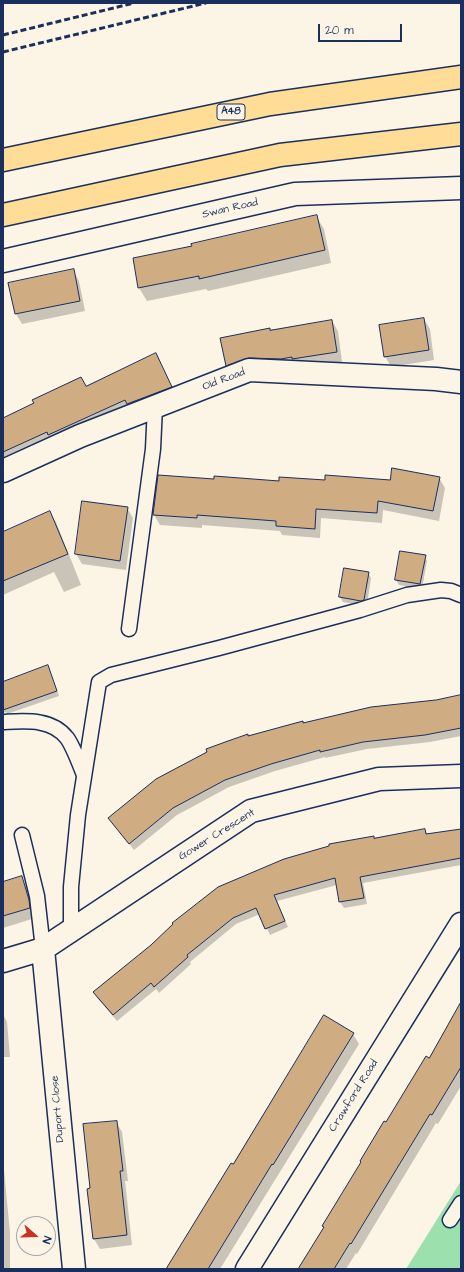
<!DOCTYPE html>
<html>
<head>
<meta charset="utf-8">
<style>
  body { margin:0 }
  #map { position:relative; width:464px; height:1272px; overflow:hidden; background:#fcf5e5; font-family:"Architects Daughter",sans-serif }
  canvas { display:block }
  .frame { position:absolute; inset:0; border:4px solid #1b2f5e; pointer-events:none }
  .north { position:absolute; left:16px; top:1216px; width:40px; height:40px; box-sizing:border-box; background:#fcf5e5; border:1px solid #a2a6af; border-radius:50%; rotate:110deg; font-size:11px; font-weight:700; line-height:16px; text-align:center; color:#1b2f5e }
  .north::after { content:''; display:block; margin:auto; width:14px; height:18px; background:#c8321e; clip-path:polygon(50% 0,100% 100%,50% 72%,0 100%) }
  .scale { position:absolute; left:318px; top:24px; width:84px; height:18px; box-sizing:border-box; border:2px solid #1b2f5e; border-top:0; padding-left:5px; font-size:12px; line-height:14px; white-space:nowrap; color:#1b2f5e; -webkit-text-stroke:3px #fcf5e5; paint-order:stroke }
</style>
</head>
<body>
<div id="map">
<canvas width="464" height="1272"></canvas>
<div class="frame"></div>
<div class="north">N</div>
<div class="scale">20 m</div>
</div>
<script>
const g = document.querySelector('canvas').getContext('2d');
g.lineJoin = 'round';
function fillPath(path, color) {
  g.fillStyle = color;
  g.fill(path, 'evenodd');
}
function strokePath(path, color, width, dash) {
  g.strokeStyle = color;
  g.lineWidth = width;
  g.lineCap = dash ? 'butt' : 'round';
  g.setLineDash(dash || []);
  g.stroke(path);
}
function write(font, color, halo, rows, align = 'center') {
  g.font = font + ' "Architects Daughter",sans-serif';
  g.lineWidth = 4;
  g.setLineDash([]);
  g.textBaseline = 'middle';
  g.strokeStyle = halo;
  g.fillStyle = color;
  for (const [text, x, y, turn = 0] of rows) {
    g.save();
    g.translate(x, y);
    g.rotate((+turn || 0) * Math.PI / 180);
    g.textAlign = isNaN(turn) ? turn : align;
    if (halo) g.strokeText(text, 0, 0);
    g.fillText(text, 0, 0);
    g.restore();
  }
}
fillPath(new Path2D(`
  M461,1181v88h-55z`), '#9be0ad');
fillPath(new Path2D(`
  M316,216l8,13 7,34 -123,28 -2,-2 -59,12 -8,-13 -5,-29 59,-13z
  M73,270l6,11 6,30 -63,13 -6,-10 -6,-31z
  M424,319l6,10 4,31 -43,7 -6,-11z
  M332,321l6,10 4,31 -43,6 -67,7 -5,-10z
  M156,355l21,42 -174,68v-46l83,-32z
  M439,478l6,10 -6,33 -56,-11 -1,13 -61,-5 -1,20 -38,-3 -2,-4 -78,-6v3l-42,-3 -6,-10 61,-35 65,2 111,-1z
  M127,508l6,10 -7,52 -44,-6 -6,-10z
  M50,512l6,10 25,63 -17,7 -10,-20 -51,23v-50z
  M424,556l3,5 -5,28 -23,-4 -3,-5z
  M368,573l3,5 -4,27 -3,1 -21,-4 -3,-5z
  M50,671l9,25 -52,18 -1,-2 -3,1v-31z
  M461,696v40l-31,6 -63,7 -42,9v-1l-50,14 -46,16 -52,28 -43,35 -25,-32 139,-81 55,-13z
  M425,830l3,5 33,-5v35l-98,18 4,21 -23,4 -4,-6 -3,-17 -60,16 11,26 -18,8 -10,-21 -24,10 -46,38 1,2 -32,29 -3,-4 -39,32 -19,-22 -4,-6 279,-156 1,2z
  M21,878l6,10 8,30 -32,10v-45z
  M461,1004v82l-23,38 -2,-1 -79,131 -1,-1 -10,16h-47l25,-41 -1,-2 63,-102 44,-64z
  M3,1014l4,8 3,35h-7z
  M353,1034l6,10 -139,225h-53l66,-104z
  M116,1122l6,10 6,49h-3l7,64 -32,4 -6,-10 -3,-50z
  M3,1159l7,74v36h-7z`), '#0003');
const building = new Path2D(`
  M317,215l8,35 -126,29v-3l-61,12 -5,-30 59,-12 -1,-2z
  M74,269l6,32 -65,13 -7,-31z
  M424,318l5,32 -45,7 -5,-32z
  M332,320l5,32 -45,7v-2l-11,2 -32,-1 -23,8 -6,-28 50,-10v2z
  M156,353l16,34 -45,17 -2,-4 -77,35 -1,-3 -44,20v-34l31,-15 -2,-3 49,-23 5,9z
  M392,468l48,9 -7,34 -55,-10 -1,12 -61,-4 -1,20 -39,-3v-5l-79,-6v3l-44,-3 5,-40 56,4v-3l65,5v-4l46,3v-5l65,5z
  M82,501l46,6 -8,54 -45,-7z
  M50,511l18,43 -65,27v-49z
  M400,551l26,4 -6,29 -25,-4z
  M344,568l25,4 -5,28 -3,1 -22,-4z
  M48,665l9,26 -54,19v-28z
  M461,695v33l-36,7 -62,7 -43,10v-2l-49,14 -46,16 -52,28 -44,36 -21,-26 48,-39 51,-27 -1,-3 22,-8 20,-7v2l55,-15v2l68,-16 65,-7z
  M425,829l1,5 35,-5v29l-101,19 4,21 -25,4 -4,-24 -61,17 11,26 -20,8 -9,-21 -23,10 -46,37 1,2 -34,30 -3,-4 -38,32 -20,-23 58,-47 22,-21 -1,-1 46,-36 66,-28 45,-13v-2l45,-8v2z
  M22,876l7,24 1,8 -27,8v-34z
  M461,1002v65l-29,48 -2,-1 -79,130 -1,-1 -16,26h-36l26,-42 -2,-1 39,-64 -1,-1 24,-40 2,1 40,-66 3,2z
  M324,1015l30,18 -81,132 -1,-1 -64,105h-42l65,-106 2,1z
  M117,1121l6,50h-3l7,64 -34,4 -6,-50 3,-1 -7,-64z`);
fillPath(building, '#d0ac82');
strokePath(building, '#1b2f5e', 1);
const lane = new Path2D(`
  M129,629l24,-180 2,-43
  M3,722c22,-1 49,-4 64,16 6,8 13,27 17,37
  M22,835l15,61 6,53
  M71,930v-43l7,-72 21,-133 12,-7 108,-27 141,-38 47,-15 34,-5 10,1 10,4
  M450,1220l11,-17`);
const street = new Path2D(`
  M3,261l292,-67 166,-6
  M43,949l31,320
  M3,961l40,-12 208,-138 128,-32 82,-3
  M247,1269l214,-345`);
const secondary = new Path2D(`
  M3,471l77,-35 169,-66 187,9 25,3`);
const primary = new Path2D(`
  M3,160l267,-56 191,-27
  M3,215l277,-60 181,-21`);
strokePath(lane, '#1b2f5e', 17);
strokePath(street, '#1b2f5e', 25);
strokePath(secondary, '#1b2f5e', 25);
strokePath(primary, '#1b2f5e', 25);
strokePath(lane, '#fcf5e5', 14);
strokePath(street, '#fcf5e5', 22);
strokePath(secondary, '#fcf5e5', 22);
strokePath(primary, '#ffdd96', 22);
strokePath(new Path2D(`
  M3,35l131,-32
  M3,52l203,-49`), '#1b2f5e', 3, [6, 3]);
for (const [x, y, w] of [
  [231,112,28]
]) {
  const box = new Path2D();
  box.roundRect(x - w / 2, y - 8, w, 16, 3);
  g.fillStyle = '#fcf5e5';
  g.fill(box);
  strokePath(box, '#1b2f5e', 1);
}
write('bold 10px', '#1b2f5e', null, [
  ["A48",231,112]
]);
write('11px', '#1b2f5e', '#fcf5e5', [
  ["Swan Road",230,209,-13],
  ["Old Road",224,380,-21],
  ["Gower Crescent",217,835,-32],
  ["Crawford Road",354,1096,-58],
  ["Duport Close",58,1109,-95]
]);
</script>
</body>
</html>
